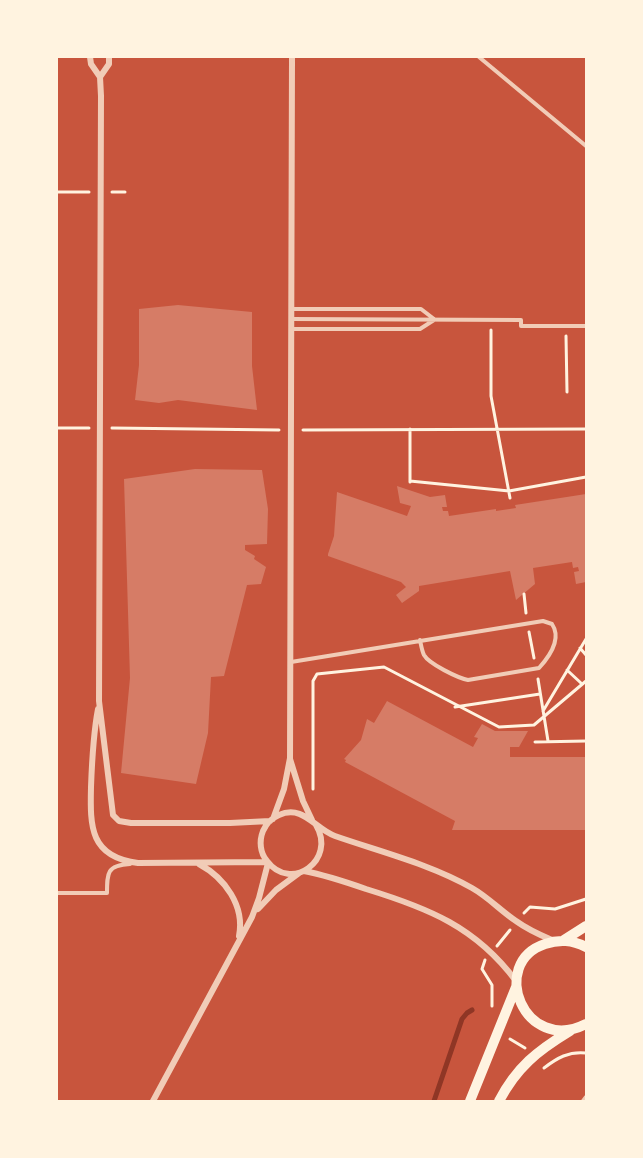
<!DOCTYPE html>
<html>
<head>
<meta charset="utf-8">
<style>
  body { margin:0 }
  #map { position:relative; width:643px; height:1158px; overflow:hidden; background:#c8553d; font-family:Manrope,sans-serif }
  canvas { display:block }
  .frame { position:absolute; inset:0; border:58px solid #fff3e0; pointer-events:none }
</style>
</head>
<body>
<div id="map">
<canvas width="643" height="1158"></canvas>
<div class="frame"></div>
</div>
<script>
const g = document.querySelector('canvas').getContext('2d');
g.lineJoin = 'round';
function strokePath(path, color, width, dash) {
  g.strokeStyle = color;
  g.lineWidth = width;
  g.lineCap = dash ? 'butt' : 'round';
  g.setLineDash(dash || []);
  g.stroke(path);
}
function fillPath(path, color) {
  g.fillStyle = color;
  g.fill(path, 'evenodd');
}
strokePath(new Path2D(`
  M434,1101l28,-82 5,-6 5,-3`), '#8f3625', 5);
fillPath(new Path2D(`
  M178,305l74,7v54l5,44 -79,-10 -19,3 -24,-3 4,-35v-56z
  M195,469l67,1 6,39 -1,35 -22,1v5l10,6 -1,3 12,8 -5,17 -14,1 -23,91 -13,1 -3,56 -12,51 -75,-11 9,-95 -6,-199z
  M397,486l33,11 15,-2 2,12h-5l1,4h5l1,5 47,-7v2l20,-3 -1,-3 71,-11v88l-10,2 -2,-12 5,-1 -1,-4 -5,1 -1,-6 -39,6 2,16 -19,16 -6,-29 -91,15v5l-17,12 -6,-8 10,-8 -5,-5 -73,-26v-2l6,-18 3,-44 70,24 4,-10 -11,-3z
  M387,701l86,46 5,-9 -4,-1 8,-13 13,7h33l-9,16h-9v10h76v73h-134l3,-9 -110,-59 1,-2 -2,-1 17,-19 6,-21 7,4z`), '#d67c66');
strokePath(new Path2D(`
  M57,192h32
  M112,192h13
  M491,330v66l19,102
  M566,336l1,56
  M57,428h32
  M112,428l167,2
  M410,429v53
  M303,430l283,-1
  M410,481l99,10 77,-14
  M524,594l2,19
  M529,632l5,26
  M580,648l6,7
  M567,670l15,14
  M538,679l10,62
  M455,707l85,-13
  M543,711l43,-72
  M535,742l51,-1
  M313,789v-108l4,-7 67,-7 115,60 35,-2 52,-44
  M524,913l6,-6 25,2 31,-10
  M497,946l13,-16
  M485,960l-3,9 10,16v21
  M510,1039l15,9
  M544,1068c13,-10 25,-17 42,-15`), '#fff3e0', 3);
strokePath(new Path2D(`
  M479,57l107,89
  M291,309h130l13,10
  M291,319l230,1v6h65
  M291,329h129l14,-9
  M291,662c84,-13 168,-28 252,-41l9,3c10,15 -3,33 -13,44l-71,12c-10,-2 -39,-16 -44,-25 -2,-4 -3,-10 -4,-15
  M57,893h50c0,-20 0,-28 23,-29
  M583,1101l3,-4`), '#f1ccb7', 4);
strokePath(new Path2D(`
  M90,57l1,7 9,13 1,19 -2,605 14,114 6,6 12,2h99l40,-2
  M100,77l9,-13v-7
  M98,709c-5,26 -6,51 -7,78 -1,40 -1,70 47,76l129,-1
  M290,759l13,42 9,19
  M273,819l11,-30 6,-31 2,-701
  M316,825c21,35 -25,68 -49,36 -7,-8 -8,-20 -4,-30 3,-7 9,-13 16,-16 24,-11 36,14 56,21 46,16 95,28 137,52 16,9 29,23 44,33 11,8 24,14 36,19
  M199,864c26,14 46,42 40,72
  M304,871c21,4 42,11 62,18 62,19 110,38 150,92
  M258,909l18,-19 23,-17
  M153,1101l99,-184 7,-19 9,-35`), '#f1ccb7', 6);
strokePath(new Path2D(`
  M564,940l22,-14
  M586,947c-14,-7 -26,-8 -41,-3 -57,19 -21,111 41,80
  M470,1101l46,-114
  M499,1101c18,-34 38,-50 71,-70`), '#fff3e0', 10);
</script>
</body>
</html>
